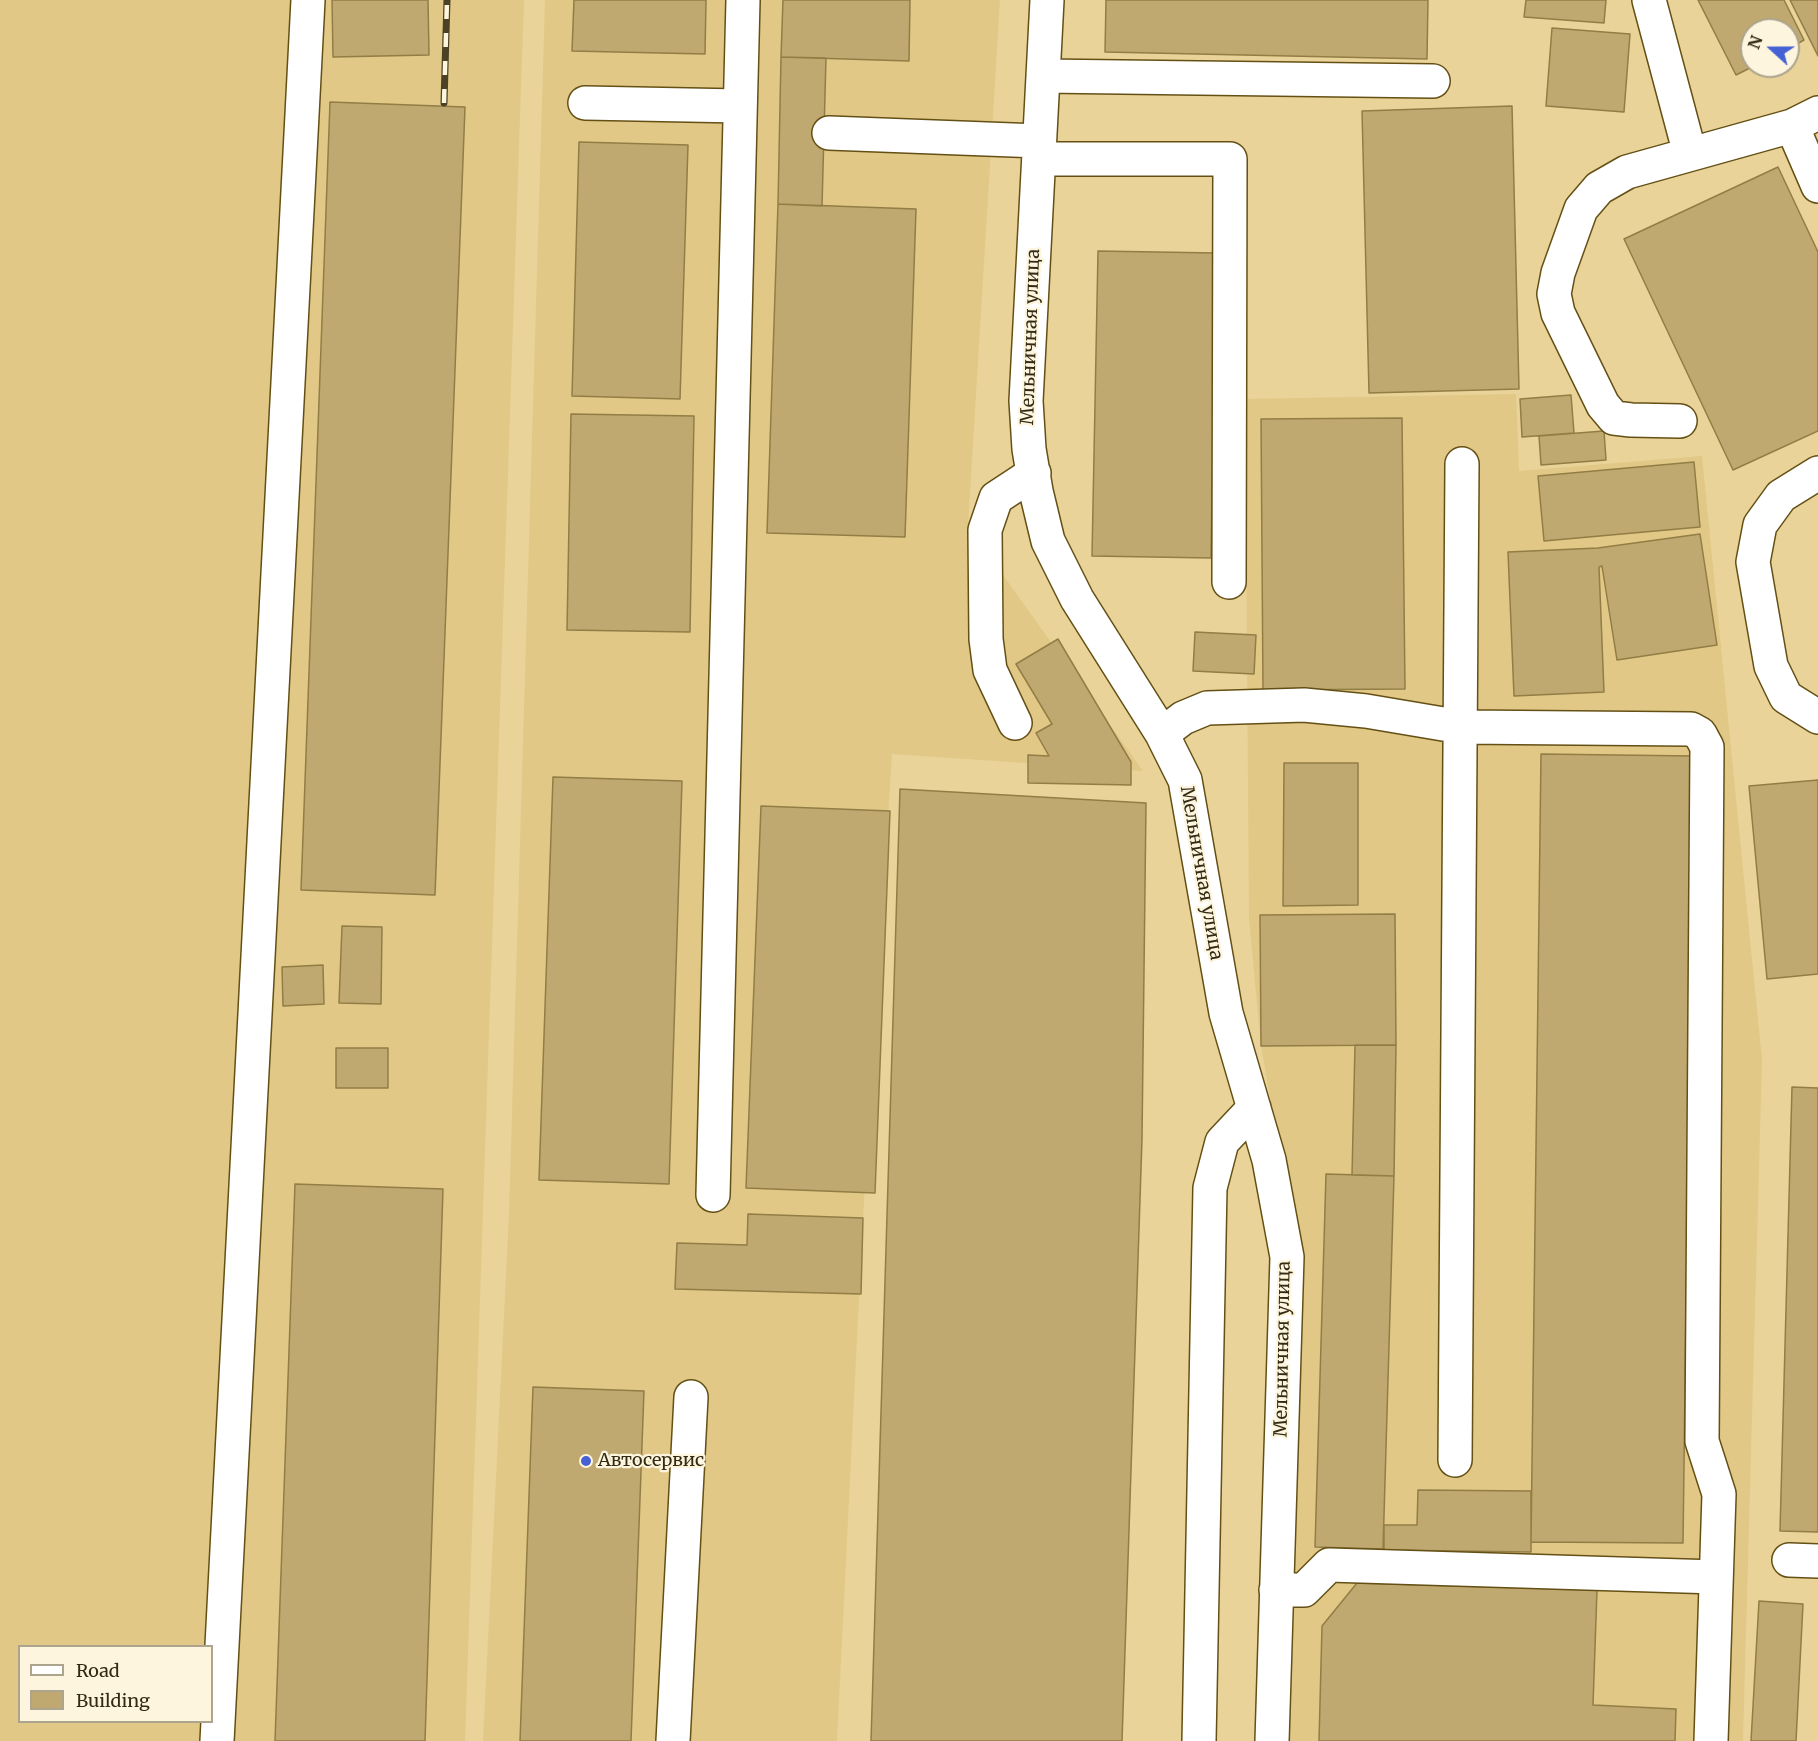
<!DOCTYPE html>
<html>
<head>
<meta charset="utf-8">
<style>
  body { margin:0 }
  #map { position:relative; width:1818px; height:1741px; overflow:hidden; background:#e9d399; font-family:Merriweather,serif }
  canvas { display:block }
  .legend { position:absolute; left:18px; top:1645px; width:195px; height:78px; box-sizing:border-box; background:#fef5de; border:2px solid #aca48c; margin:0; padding:8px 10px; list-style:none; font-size:18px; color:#322a12 }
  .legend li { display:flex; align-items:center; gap:12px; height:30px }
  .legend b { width:30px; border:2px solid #aca48c }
  .north { position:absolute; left:1740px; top:18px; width:60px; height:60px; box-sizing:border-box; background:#fef5de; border:2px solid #aca48c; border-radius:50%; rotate:291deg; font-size:16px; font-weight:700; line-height:24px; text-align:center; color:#322a12 }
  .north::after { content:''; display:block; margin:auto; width:21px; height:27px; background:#4561d4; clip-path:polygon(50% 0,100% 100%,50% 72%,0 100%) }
</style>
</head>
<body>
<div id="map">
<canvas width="1818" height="1741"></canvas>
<ul class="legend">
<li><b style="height:8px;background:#fff"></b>Road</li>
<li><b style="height:16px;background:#bfa970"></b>Building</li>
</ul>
<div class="north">N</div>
</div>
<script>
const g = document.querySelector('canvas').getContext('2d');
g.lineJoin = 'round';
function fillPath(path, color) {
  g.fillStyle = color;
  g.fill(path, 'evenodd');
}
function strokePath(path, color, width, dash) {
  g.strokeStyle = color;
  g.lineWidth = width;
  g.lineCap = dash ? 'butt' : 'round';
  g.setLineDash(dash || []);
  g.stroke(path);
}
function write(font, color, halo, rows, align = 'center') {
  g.font = font + ' Merriweather,serif';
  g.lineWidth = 4.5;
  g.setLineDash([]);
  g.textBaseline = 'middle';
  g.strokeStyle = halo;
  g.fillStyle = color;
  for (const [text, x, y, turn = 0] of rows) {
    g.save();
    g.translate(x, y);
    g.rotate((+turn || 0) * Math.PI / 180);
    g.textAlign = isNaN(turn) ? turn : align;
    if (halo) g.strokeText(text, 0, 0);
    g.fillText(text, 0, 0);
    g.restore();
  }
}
fillPath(new Path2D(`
  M0,0h524l-59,1741h-465zM20,1646h192v76h-192z
  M545,0h455l-32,526 175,245 -251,-17 -29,464 -26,523h-354l26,-527z
  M1516,394l3,77 183,-15 60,604 -19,681h-454l-4,-558 -24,-137 -12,-128 -4,-519z`), '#e1c886');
const building = new Path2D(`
  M332,0h96l1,55 -96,2z
  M574,0h132l-1,54 -133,-3z
  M783,0h127l-1,61 -128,-4z
  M1106,0h322l-1,59 -322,-7z
  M1526,0h80l-2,23 -80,-6z
  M1698,0h86l20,40 -16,9v-19h-36v36h2l-18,9z
  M1790,0h28v56z
  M1552,28l78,6 -6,78 -78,-6z
  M781,57l45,1 -4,148 -44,-2z
  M330,102l135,5 -30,788 -134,-5z
  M1512,106l7,283 -150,4 -7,-282z
  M579,142l109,3 -8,254 -108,-3z
  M1778,167l40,85v179l-85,39 -109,-231z
  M778,204l138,5 -11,328 -138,-4z
  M1098,251l118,2 -5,305 -119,-2z
  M1571,395l3,38 -52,4 -2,-38z
  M571,414l123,2 -4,216 -123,-2z
  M1402,418l3,271 -142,1 -2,-271z
  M1604,431l2,29 -65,5 -2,-29z
  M1694,462l6,65 -156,14 -6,-65z
  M1700,534l17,111 -100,15 -15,-94 -3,1 5,125 -90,4 -6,-144 90,-4z
  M1195,632l61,3 -2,39 -61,-3z
  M1058,639l73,123v23l-103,-2v-28l21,1 -13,-23 16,-9 -36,-60z
  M1541,754l152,2 -10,787 -152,-1z
  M1284,763h74v142l-75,1z
  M553,777l129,4 -13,403 -130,-4z
  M1818,780v194l-51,5 -18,-193z
  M900,789l246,14 -4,336 -20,602h-251z
  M761,806l129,5 -15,382 -129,-5z
  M1395,914l1,131 -135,1 -1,-131z
  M342,926l40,1 -1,77 -42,-1z
  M323,965l1,39 -41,2 -1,-39z
  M1355,1045h41l-2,131 -42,-1z
  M336,1048h52v40h-52z
  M1792,1087l26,1v444l-38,-1z
  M1326,1174l68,2 -11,373 -68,-2z
  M295,1184l148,5 -18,552h-150z
  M748,1214l115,4 -2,76 -186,-5 2,-46 70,2z
  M533,1387l111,4 -13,350h-111z
  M1418,1490l113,1v61l-147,-2v-25h33z
  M1357,1583l240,7 -4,115 83,4 -1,32h-356l3,-115z
  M1759,1601l44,3 -7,137h-45z`);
fillPath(building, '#bfa970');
strokePath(building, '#927d45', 1.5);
const minor = new Path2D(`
  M1047,0l-21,401 3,48 7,42 12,50 29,58 85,135 23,46 41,233 43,147 18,97 -15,484
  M1649,0l41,154
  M1043,76l390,5
  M585,103l155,3
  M1792,126l26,60
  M829,133l210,8
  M1039,159h191l-1,423
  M1680,421l-49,-1 -17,-2 -11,-13 -45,-92 -4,-19 4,-21 23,-64 18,-21 28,-16 165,-46 26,-13
  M1818,473l-37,23 -21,29 -7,37 18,104 15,31 32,20
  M1015,723l-25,-53 -4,-31 -1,-109 11,-32 38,-25
  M1162,734l21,-16 24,-10 97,-3 62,6 95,16 230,2 9,5 7,13 -5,694 17,53 -8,247
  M713,1195l30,-1195
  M1455,1460l7,-996
  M1789,1560l29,1
  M1276,1590h28l25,-25 387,12
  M217,1741l91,-1741
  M673,1741l18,-344
  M1199,1741l11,-553 12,-46 32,-34`);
strokePath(minor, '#645015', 36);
strokePath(minor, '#fff', 33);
const rail = new Path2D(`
  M444,103l3,-103`);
strokePath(rail, '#4b4225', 7);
strokePath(rail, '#fef5de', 4.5, [14]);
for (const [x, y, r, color] of [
  [586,1461,6,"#4561d4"]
]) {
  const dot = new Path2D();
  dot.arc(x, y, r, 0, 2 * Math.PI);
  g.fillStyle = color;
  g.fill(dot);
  strokePath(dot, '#fef5de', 2);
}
write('18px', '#322a12', '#fef5de', [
  ["Мельничная улица",1031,337,-88],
  ["Мельничная улица",1201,873,80],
  ["Мельничная улица",1283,1349,-89]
]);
write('18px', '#322a12', '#fef5de', [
  ["Автосервис",598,1461]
], 'left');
</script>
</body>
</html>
